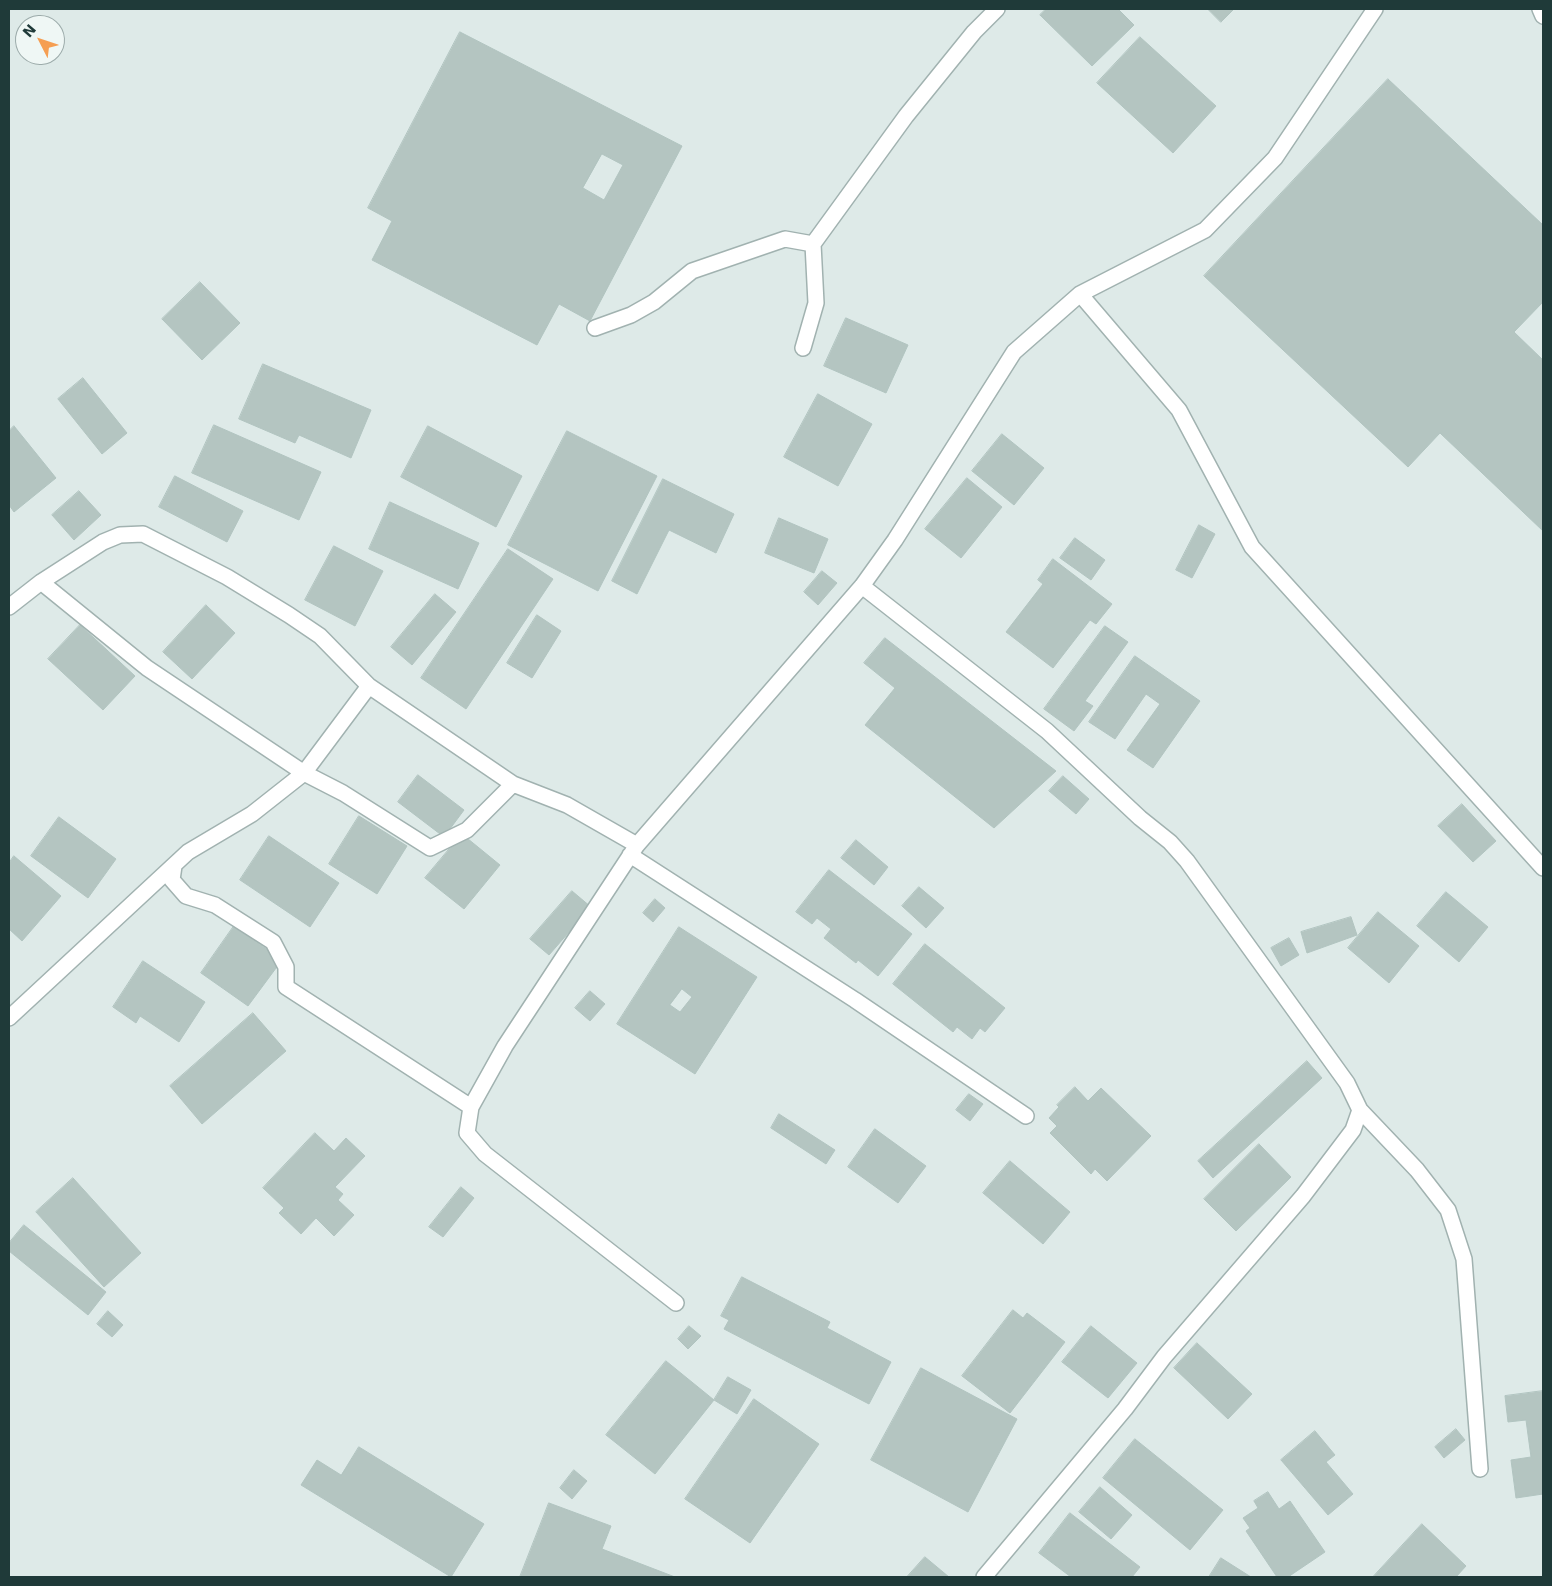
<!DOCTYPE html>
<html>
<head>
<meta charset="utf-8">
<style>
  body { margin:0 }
  #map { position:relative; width:1552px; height:1586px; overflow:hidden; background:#deeae8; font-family:"DejaVu Sans",sans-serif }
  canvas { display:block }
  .frame { position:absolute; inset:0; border:10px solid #1f3a39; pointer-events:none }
  .north { position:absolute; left:15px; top:15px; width:50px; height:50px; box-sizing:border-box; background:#eff7f5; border:1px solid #9cabaa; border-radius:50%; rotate:311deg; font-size:14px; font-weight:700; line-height:20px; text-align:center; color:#1f3a39 }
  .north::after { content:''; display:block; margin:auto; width:18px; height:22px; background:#f59e52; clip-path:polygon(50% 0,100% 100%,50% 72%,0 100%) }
</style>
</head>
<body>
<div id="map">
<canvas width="1552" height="1586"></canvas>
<div class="frame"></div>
<div class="north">N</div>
</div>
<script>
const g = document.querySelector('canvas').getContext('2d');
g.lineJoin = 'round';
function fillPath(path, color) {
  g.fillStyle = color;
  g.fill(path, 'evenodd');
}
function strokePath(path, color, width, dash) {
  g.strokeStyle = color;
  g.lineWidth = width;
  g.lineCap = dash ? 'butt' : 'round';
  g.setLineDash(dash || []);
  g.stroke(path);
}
const building = new Path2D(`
  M1046,9h72l16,16 -42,41 -52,-51z
  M1208,9h26l-13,13z
  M460,32l222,114 -92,175 -31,-17 -22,41 -165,-85 20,-39 -24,-13zM602,154l21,11 -19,35 -21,-12z
  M1140,37l76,69 -43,47 -76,-70z
  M1388,79l155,146v77l-29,30 29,28v171l-103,-98 -32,34 -204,-191z
  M200,282l40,41 -38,37 -40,-41z
  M846,318l62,27 -22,48 -62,-27z
  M263,364l108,46 -20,48 -52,-23 -4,8 -56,-24z
  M83,378l44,55 -25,21 -44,-55z
  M818,394l54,30 -34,62 -54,-29z
  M214,425l107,47 -22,48 -107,-47z
  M14,426l42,52 -42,34 -5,-7v-74z
  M428,426l94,50 -26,51 -95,-50z
  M567,431l90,45 -59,115 -90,-46z
  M1002,434l42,34 -30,37 -42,-34z
  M175,476l68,35 -16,31 -68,-35z
  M967,478l35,29 -41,51 -36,-29z
  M663,479l71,35 -18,39 -47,-23 -32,64 -25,-13z
  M79,491l22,24 -27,25 -22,-25z
  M390,502l89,41 -21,46 -89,-40z
  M779,518l49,21 -14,34 -49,-20z
  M1199,525l16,9 -23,44 -16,-8z
  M1075,538l30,22 -14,20 -31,-22z
  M334,546l49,25 -28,55 -50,-26z
  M508,549l45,30 -87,130 -45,-31z
  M1053,559l59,45 -16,20 -6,-4 -37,48 -47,-36 37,-48 -5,-4z
  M822,571l15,12 -19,22 -14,-13z
  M435,594l21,18 -44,53 -21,-18z
  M206,605l29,28 -43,46 -29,-27z
  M537,615l24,16 -29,47 -25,-15z
  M80,625l55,51 -32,34 -55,-51z
  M1105,626l23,16 -43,59 8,5 -19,25 -30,-22z
  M885,638l171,133 -62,57 -129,-103 30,-37 -31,-25z
  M1135,656l65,45 -47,67 -26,-18 33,-46 -14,-10 -31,45 -26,-17z
  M418,775l46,35 -20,27 -46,-35z
  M1063,776l26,23 -13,15 -27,-23z
  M1462,804l34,37 -23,21 -35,-36z
  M359,816l48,30 -30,48 -48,-30z
  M59,817l57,42 -28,39 -57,-42z
  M462,834l38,31 -36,44 -39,-31z
  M269,836l70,47 -29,44 -70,-47z
  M856,840l32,27 -14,18 -33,-27z
  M14,856l47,40 -39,45 -13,-12v-66z
  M829,870l83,64 -34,42 -20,-16 -2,3 -32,-25 7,-9 -14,-11 -5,6 -16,-12z
  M919,887l25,21 -18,20 -24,-22z
  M572,891l19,16 -42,48 -19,-16z
  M1446,892l42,35 -29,35 -42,-36z
  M655,899l10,9 -12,14 -10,-9z
  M1378,912l41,34 -30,37 -41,-35z
  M1351,917l6,18 -50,18 -6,-21z
  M234,926l48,34 -34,46 -47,-33z
  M679,927l78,50 -62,97 -78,-50zM682,989l10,8 -12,15 -10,-7z
  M1289,938l10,17 -18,11 -10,-18z
  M925,944l80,64 -20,24 -5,-4 -8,11 -15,-12 -4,5 -60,-48z
  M143,961l62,41 -26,40 -39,-26 -4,7 -23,-16z
  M590,991l15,13 -15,17 -15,-13z
  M253,1013l33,38 -84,73 -32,-38z
  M1307,1061l15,17 -109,100 -15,-17z
  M1075,1087l13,14 13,-13 50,48 -44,45 -12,-12 -4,5 -41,-41 7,-7 -8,-8 10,-11 -2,-2z
  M969,1094l14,10 -13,17 -14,-11z
  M779,1114l56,36 -9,14 -55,-36z
  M875,1129l51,37 -28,37 -50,-36z
  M315,1133l19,18 12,-13 19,18 -30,31 8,7 -5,6 16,15 -20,21 -18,-18 -15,16 -22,-21 5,-5 -21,-20z
  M1259,1144l32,33 -55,54 -32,-32z
  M1010,1161l60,51 -27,32 -60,-51z
  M73,1178l68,75 -37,34 -68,-75z
  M461,1187l13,11 -31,39 -14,-10z
  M24,1225l82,67 -18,23 -79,-64v-8z
  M742,1277l88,45 -3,6 64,34 -22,42 -145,-75 5,-9 -8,-4z
  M1013,1310l10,8 4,-5 38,29 -55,71 -48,-37z
  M108,1311l15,14 -11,12 -15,-13z
  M689,1326l12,10 -13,13 -10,-10z
  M1091,1326l46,37 -29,35 -46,-36z
  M1197,1343l55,51 -24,25 -54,-51z
  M666,1361l48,39 -59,74 -49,-39z
  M921,1368l96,51 -49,93 -97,-52z
  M728,1377l23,13 -14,24 -23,-14z
  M1543,1391v103l-27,4 -5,-38 20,-3 -5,-37 -18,2 -3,-26z
  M754,1399l65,45 -69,99 -65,-44z
  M1456,1429l9,11 -21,18 -9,-11z
  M1315,1431l20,24 -9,7 27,32 -25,21 -47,-55z
  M1135,1439l88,71 -33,40 -87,-72z
  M359,1447l125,77 -33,53 -150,-92 16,-25 24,15z
  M574,1470l13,11 -15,18 -12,-11z
  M1100,1487l32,28 -21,24 -32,-27z
  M1268,1492l11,17 11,-8 35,51 -37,25h-11l-31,-46 4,-3 -7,-10 15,-10 -4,-7z
  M549,1503l62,23 -9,23 73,28h-155z
  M1070,1513l70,54 -8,10h-61l-32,-24z
  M1422,1524l44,42 -10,11h-83z
  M925,1557l24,20h-42z
  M1221,1558l30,19h-42z`);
fillPath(building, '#b4c5c1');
strokePath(building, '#b1c4c0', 1);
const service = new Path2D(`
  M1540,9l3,7`);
const minor = new Path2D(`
  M1080,294l99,116 73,137 291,321
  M595,328l36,-13 23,-13 38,-31 93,-32 28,5
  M803,348l13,-45 -3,-59 93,-128 68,-84 23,-23
  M41,582l106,86 157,105 39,20 87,55 37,-18 46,-46
  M862,586l185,145 93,87 30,24 17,19 160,222 13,27 57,60 31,40 16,49 16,210
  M9,607l32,-25 62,-40 17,-7 23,-1 84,43 62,38 31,21 49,50 144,98 54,21 70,40
  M630,855l225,145 171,116
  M174,866l-2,14 14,16 29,9 58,37 13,25v20l185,120
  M9,1018l179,-166 64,-38 52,-41 65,-87
  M676,1303l-191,-149 -18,-21 4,-26 34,-61 132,-201 225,-259 33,-46 119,-188 66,-58 125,-64 70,-72 100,-149
  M984,1577l141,-168 39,-52 139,-161 50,-66 7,-20`);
strokePath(service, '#a1b2b0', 18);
strokePath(minor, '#a1b2b0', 18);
strokePath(service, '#fff', 15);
strokePath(minor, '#fff', 15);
</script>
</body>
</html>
